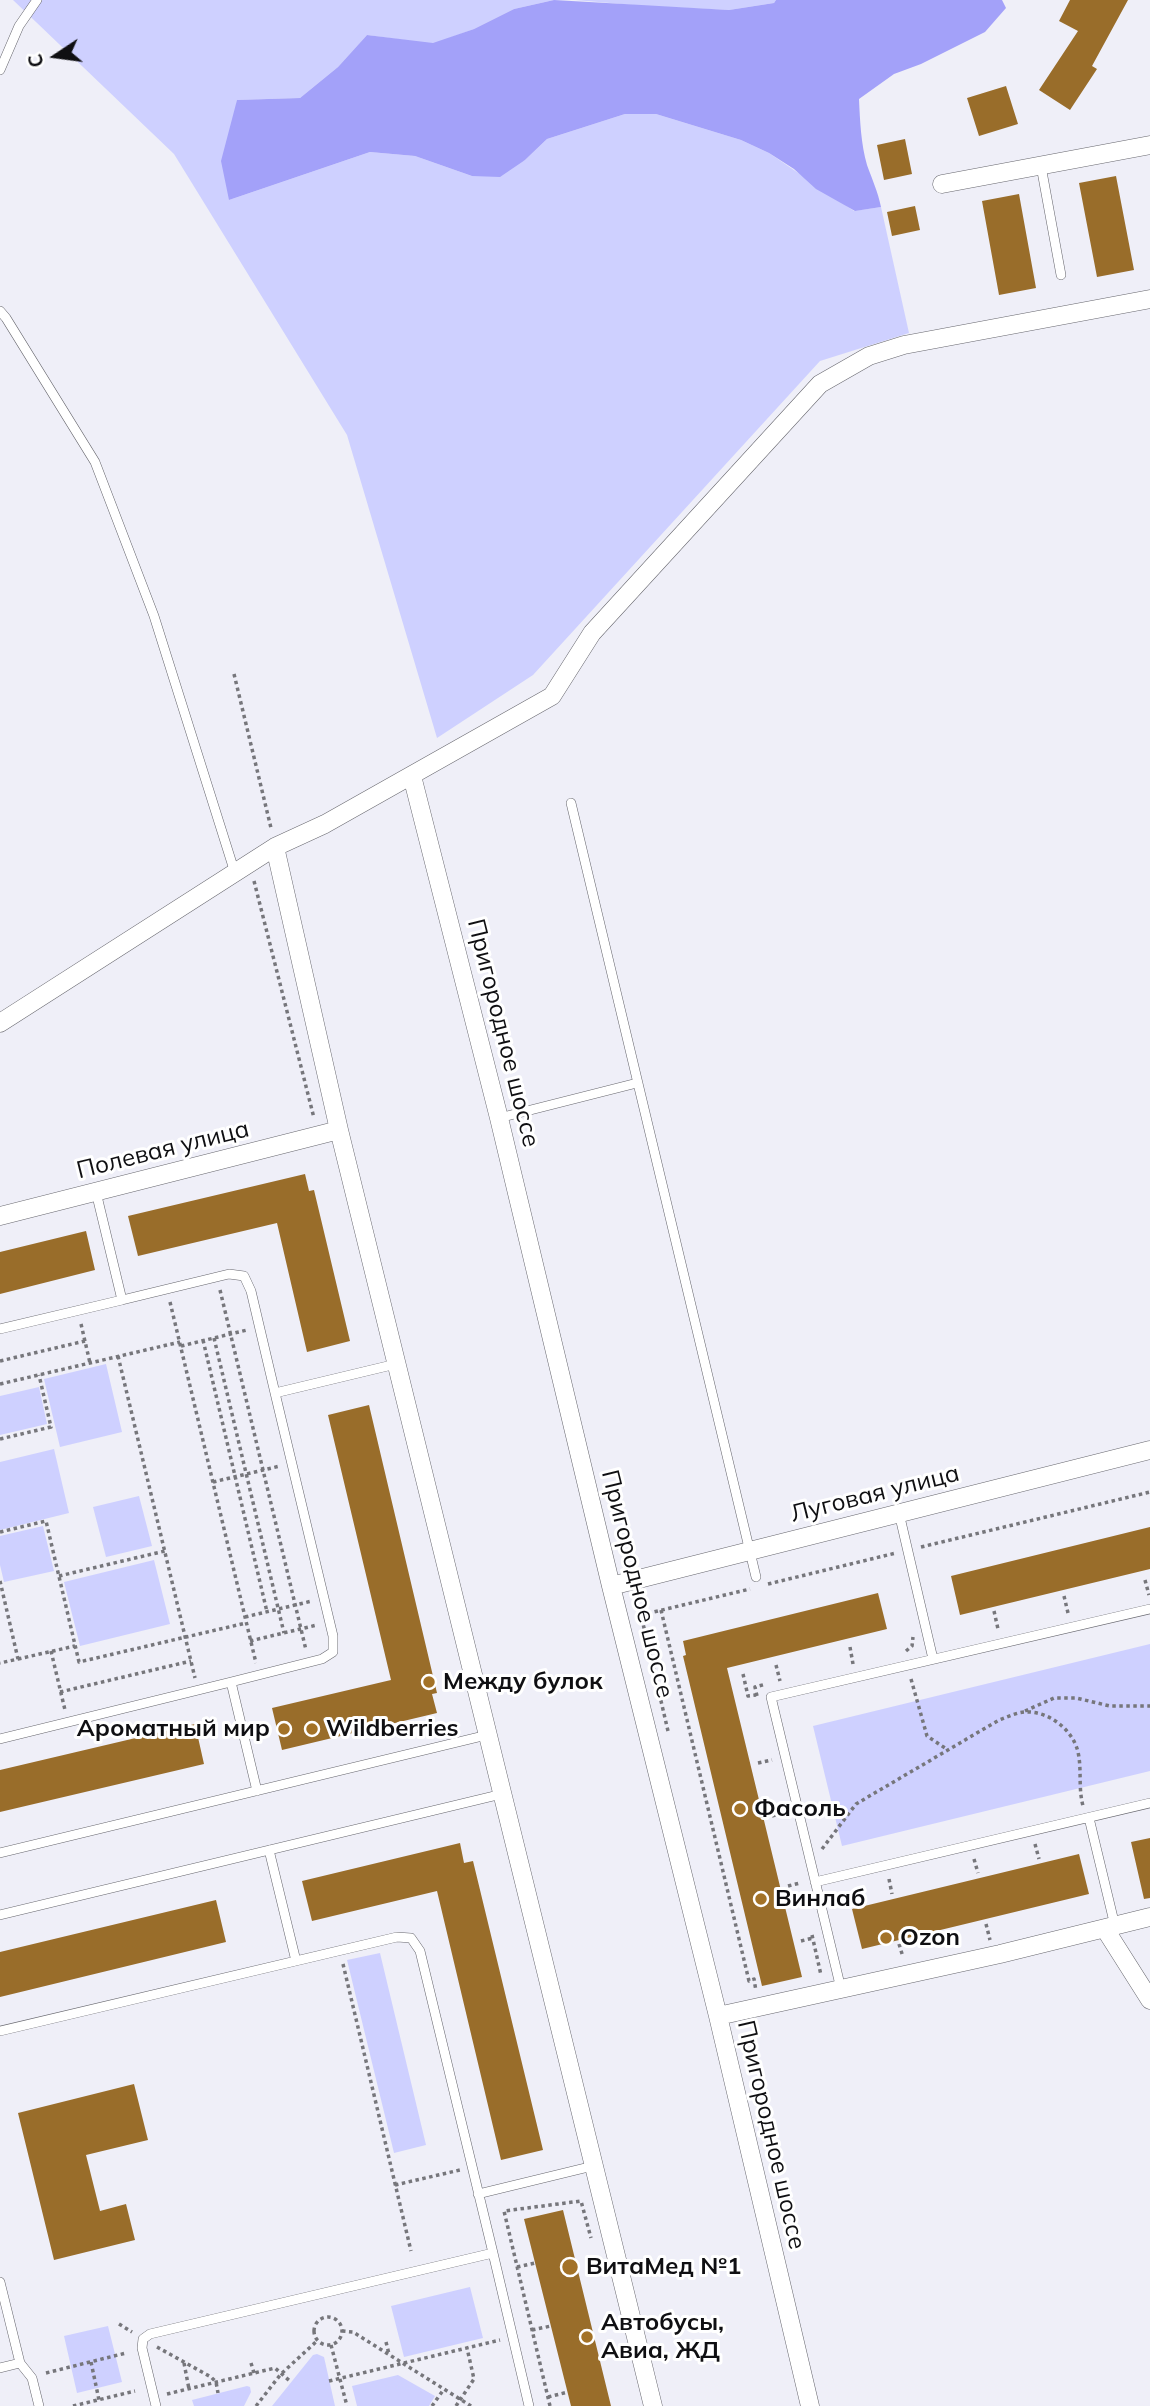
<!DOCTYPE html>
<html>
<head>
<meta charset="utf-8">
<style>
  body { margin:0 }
  #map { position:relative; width:1150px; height:2406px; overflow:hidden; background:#efeff8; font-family:Mulish,sans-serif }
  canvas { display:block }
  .north { position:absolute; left:21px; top:21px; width:70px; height:70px; -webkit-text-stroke:5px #fff; paint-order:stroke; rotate:257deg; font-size:19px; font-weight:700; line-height:28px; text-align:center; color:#0f0f12 }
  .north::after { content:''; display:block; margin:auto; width:24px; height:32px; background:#0f0f12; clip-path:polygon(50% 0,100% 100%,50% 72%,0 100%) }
</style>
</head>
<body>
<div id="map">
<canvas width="1150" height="2406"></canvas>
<div class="north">С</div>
</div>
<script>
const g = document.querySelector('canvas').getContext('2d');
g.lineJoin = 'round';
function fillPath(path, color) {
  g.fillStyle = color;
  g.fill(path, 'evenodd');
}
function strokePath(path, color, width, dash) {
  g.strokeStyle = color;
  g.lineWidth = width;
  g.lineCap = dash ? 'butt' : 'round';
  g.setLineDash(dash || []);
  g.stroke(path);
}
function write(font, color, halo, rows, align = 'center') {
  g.font = font + ' Mulish,sans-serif';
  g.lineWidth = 6;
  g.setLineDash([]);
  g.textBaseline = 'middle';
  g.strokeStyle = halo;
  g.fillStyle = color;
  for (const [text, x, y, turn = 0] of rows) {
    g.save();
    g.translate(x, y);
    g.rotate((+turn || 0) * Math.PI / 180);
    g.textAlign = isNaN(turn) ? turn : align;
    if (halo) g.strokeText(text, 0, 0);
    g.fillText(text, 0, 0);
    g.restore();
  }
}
fillPath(new Path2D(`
  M13,0h541l-40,9 -40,20 -41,15 -66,-9 -29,32 -38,31 -63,2 -8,100 141,-48 45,4 57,20 53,-16 22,-21 78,-25h31l85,26 28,13 85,58 27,-4 28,126 -89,28 -287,314 -96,63 -90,-303 -173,-281z
  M575,0h201l-2,3 -45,7 -84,-4z
  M106,1364l16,68 -62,15 -16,-68z
  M39,1387l8,37 -47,11v-39z
  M54,1449l15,64 -69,17v-68z
  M139,1496l13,50 -46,11 -13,-50z
  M43,1526l11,45 -50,11 -4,-17v-29z
  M154,1560l16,64 -90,22 -16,-64z
  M1150,1644v127l-308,75 -29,-120z
  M380,1953l46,192 -32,8 -47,-193z
  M470,2287l13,51 -79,19 -13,-51z
  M108,2326l14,56 -45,11 -13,-57z
  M317,2354l7,3 11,49h-63l41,-51z
  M398,2375l37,21 -6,10h-72l-5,-20z
  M247,2386l3,1 1,5 -7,14h-50l-2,-6z`), '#ced0ff');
fillPath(new Path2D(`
  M554,0l175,10 45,-7 2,-3h226l4,8 -21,24 -64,32 -27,10 -35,25c1,22 2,45 8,66 5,14 11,27 14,42l-26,4 -39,-22 -22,-20 -25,-16 -28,-13 -85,-26h-31l-78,25 -22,21 -25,17 -28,-1 -57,-20 -45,-4 -141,48 -8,-39 16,-61 63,-2 38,-31 29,-32 66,8 41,-14 40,-20z`), '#a3a1f9');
fillPath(new Path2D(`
  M1070,0h58l-36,66 5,3 -27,41 -31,-20 39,-59 -19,-10z
  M1006,86l12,38 -39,12 -12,-38z
  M905,139l7,35 -28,6 -7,-35z
  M1116,176l18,94 -37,7 -18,-94z
  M1019,194l17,94 -37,7 -17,-94z
  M915,206l5,24 -28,6 -5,-24z
  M305,1174l4,17 5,-1 36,151 -43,11 -30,-129 -139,33 -10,-40z
  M86,1231l9,39 -95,24v-42z
  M369,1405l68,288 -5,1 5,19 -155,37 -10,-42 119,-28 -63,-265z
  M1150,1527v42l-190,46 -9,-39z
  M878,1593l9,36 -160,39 75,309 -40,9 -79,-330 3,-1 -3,-14z
  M195,1724l9,40 -204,48v-42z
  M1150,1838v60l-6,1 -13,-57z
  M460,1843l4,20 9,-2 70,289 -42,10 -64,-269 -125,30 -10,-40z
  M1079,1854l10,40 -227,55 -10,-40z
  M216,1900l10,42 -226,55v-45z
  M134,2084l14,56 -62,15 14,56 26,-7 9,36 -81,20 -36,-147z
  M563,2210l48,196h-40l-47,-187z`), '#996d2a');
const lane = new Path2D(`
  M0,70l19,-44 18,-26
  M1041,166l20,109
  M0,311l6,7 89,144 59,154 81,257
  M571,803l185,774
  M499,1118l138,-35
  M96,1192l26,108 107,-26 15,2 7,15 24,102
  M0,1329l122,-29
  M899,1513l34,146
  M231,1682l91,-23 11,-7v-16l-58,-243 121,-29
  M0,1739l231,-57 26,109
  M1089,1818l26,108
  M269,1850l27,111
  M0,1853l487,-118
  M815,1882l335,-79
  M0,1915l502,-121
  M841,1989l-70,-292 379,-88
  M0,2031l397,-94 14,1 9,13 73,302
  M478,2194l115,-28
  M0,2282l20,81
  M0,2368l20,-5 12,15 7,28
  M156,2406l-14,-58 1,-9 7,-5 343,-81 36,153`);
const street = new Path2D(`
  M942,184l208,-39
  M412,776l87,342 112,468 107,430 92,390
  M275,847l64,283 314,1276
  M0,1023l275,-176 50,-23 227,-128 40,-63 228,-249 49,-28 35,-11 246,-46
  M0,1216l339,-86
  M611,1586l539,-136
  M1105,1929l45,71
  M718,2016l282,-62 150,-37`);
strokePath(lane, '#67676e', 10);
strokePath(street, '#67676e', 19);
strokePath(new Path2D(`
  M234,674l37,154
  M254,881l60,237
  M220,1290l86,360
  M170,1302l86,361
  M81,1324l9,39
  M214,1338l70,295
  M203,1340l64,272
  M181,1346l66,-16
  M118,1356l77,322
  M0,1361l85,-20
  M0,1384l180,-42
  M0,1439l51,-12 -12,-52
  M213,1482l67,-16
  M0,1532l46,-11 33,141 167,-39
  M921,1547l229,-55
  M59,1576l106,-25
  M1145,1580l4,15
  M0,1581l18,78 -18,4
  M768,1584l128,-31
  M1064,1596l4,17
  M661,1610l88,371 5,-2 2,12
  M994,1611l4,18
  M245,1617l67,-16
  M250,1641l67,-16
  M850,1647l3,17
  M51,1651l14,59
  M906,1651l6,-5 1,-9
  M18,1659l57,-13
  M776,1665l4,16
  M743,1674l5,22 8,-1
  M911,1679l16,57 21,14
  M60,1692l131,-31
  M757,1696l-2,-9 11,-3
  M1025,1711l29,-13h22l34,8h40
  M668,1731l-27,-116 109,-26
  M758,1763l14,-3
  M772,1816l12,-3
  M1035,1844l4,15
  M822,1849l34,-45 143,-84c9,-3 18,-8 27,-8 23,-1 47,18 52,40 4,18 0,35 5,54
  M974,1859l4,14
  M889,1879l3,15
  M788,1886l12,-3
  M986,1924l4,16
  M812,1935l9,40
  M801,1941l12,-3
  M899,1944l4,13
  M343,1964l68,287
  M395,2185l65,-15
  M517,2267l18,-4
  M314 2331a14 14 0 1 1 28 0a14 14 0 1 1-28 0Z
  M119,2324l13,8
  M532,2330l19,-4
  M342,2331l11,1 118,74
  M386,2342l3,12
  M331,2345l16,61
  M157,2347l54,30 5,5 2,11
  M91,2362l8,38
  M184,2363l5,26
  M251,2363l3,10
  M46,2373l80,-20
  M329,2381l171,-41
  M167,2394l108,-26 16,14
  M548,2397l20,-5
  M73,2406l62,-15
  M256,2406l25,-32 37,-34
  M432,2406l12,-17
  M456,2406l18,-27 -7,-31
  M550,2406l-46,-195 77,-10 10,37`), '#76767b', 3.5, [3.5, 3.5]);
strokePath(lane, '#fff', 9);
strokePath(street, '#fff', 18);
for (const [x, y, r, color] of [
  [429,1682,7,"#a37227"],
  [284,1729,7,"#a37227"],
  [312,1729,7,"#a37227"],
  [740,1809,7,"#a37227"],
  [761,1899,7,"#a37227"],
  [886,1938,7,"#a37227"],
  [570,2267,9,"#a37227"],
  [587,2337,7,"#a37227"]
]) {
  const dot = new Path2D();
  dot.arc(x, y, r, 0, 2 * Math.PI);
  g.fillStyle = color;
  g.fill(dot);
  strokePath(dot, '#fff', 2.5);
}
write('24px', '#0f0f12', '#fff', [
  ["Пригородное шоссе",503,1033,76],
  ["Полевая улица",163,1150,-14],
  ["Луговая улица",875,1494,-14],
  ["Пригородное шоссе",637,1584,76],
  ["Пригородное шоссе",771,2135,77]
]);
write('bold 24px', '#0f0f12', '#fff', [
  ["Между булок",443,1682],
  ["Ароматный мир",270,1729,"right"],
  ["Wildberries",326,1729],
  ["Фасоль",754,1809],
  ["Винлаб",775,1899],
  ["Ozon",900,1938],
  ["ВитаМед №1",586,2267],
  ["Автобусы,",601,2323],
  ["Авиа, ЖД",601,2351]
], 'left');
</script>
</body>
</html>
